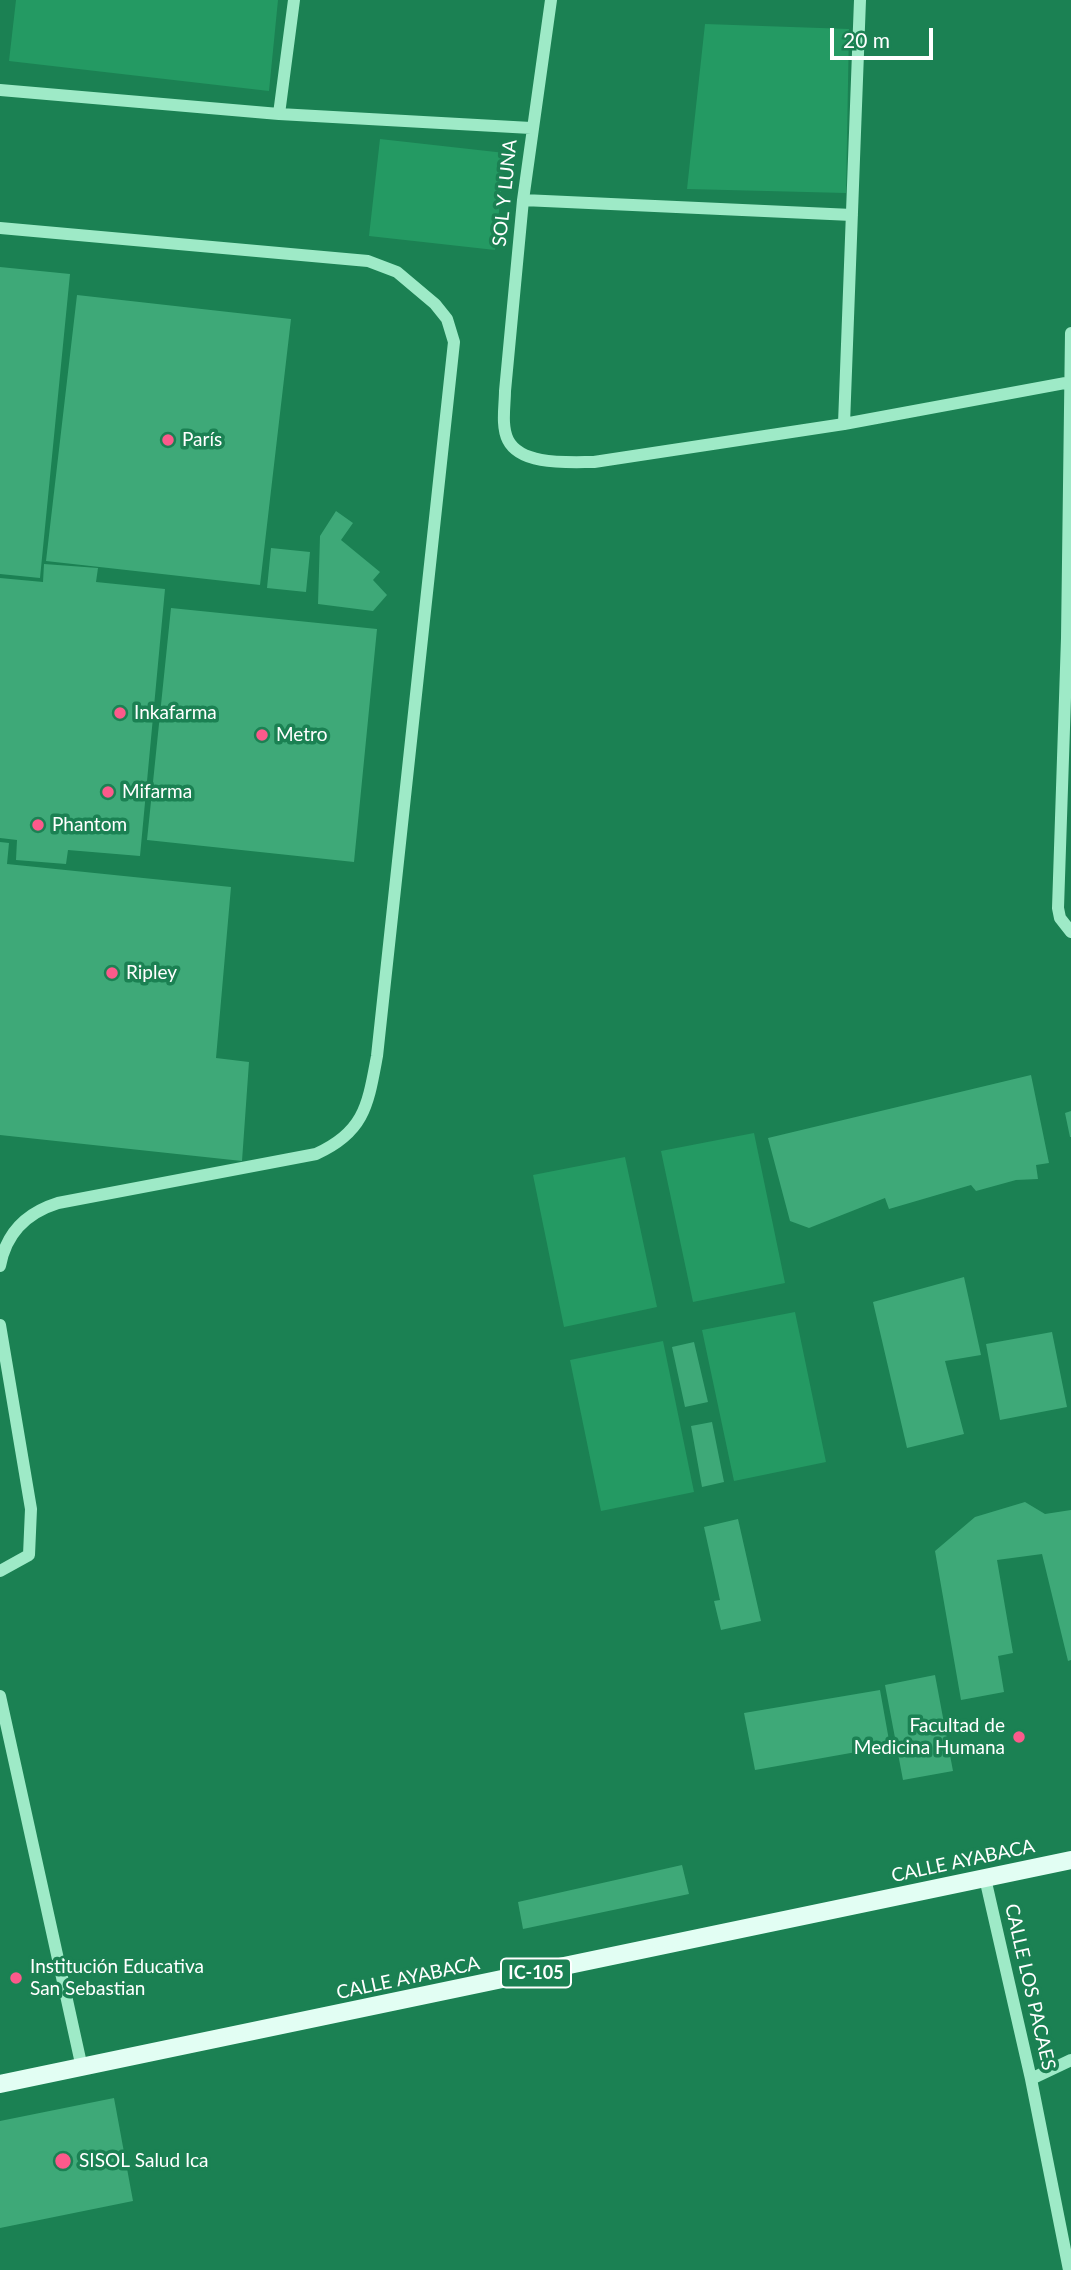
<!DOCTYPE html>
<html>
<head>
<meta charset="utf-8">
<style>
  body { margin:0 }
  #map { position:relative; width:1071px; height:2270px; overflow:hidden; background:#1b8153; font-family:Lato,sans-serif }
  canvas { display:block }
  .scale { position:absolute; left:830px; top:28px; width:103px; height:32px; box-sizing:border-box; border:4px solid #fff; border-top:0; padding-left:9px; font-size:21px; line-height:24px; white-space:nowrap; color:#fff; -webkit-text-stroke:5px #1b8153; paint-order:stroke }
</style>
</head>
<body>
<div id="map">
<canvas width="1071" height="2270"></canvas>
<div class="scale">20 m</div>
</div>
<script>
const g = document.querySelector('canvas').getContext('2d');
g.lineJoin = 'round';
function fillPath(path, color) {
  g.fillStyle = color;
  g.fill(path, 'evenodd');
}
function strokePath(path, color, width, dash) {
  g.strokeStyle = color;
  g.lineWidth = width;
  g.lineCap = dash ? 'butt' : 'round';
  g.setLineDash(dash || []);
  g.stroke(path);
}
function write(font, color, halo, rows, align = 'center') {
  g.font = font + ' Lato,sans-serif';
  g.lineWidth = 7;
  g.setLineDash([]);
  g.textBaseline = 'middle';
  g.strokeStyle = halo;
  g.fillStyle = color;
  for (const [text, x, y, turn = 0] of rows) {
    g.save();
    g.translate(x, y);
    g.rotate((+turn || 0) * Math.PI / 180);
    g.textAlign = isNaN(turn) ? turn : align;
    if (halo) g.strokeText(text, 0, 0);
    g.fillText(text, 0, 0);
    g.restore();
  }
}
fillPath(new Path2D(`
  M16,0h262l-9,91 -260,-30z
  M705,24l144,5 -3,164 -159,-4z
  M380,139l125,14 -10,97 -126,-14z
  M754,1133l31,150 -92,19 -32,-151z
  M625,1157l32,150 -93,20 -31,-152z
  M795,1312l31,150 -92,19 -32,-151z
  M663,1341l31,151 -93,19 -31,-151z`), '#249a63');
fillPath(new Path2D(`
  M0,267l70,7 -30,304 -40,-4z
  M77,295l214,24 -31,266 -214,-24z
  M336,511l17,12 -12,17 39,32 -7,8 14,15 -14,16 -55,-7 2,-68z
  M271,548l39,4 -4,40 -39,-4z
  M44,564l54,4 -2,14 69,7 -25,267 -72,-6 -2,14 -50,-4 1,-20 -17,-2v-260l43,4z
  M171,608l206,21 -23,233 -207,-22z
  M0,842l9,1 -2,21 224,23 -15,171 33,4 -7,99 -242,-26z
  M1031,1075l18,88 -13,2 2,14 -22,1 -40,11 -5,-6 -82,24 -4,-11 -76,30 -19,-7 -22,-83z
  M1071,1111v26h-1l-5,-24z
  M964,1277l17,78 -36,6 19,73 -57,14 -34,-146z
  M1052,1332l15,75 -67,13 -14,-76z
  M694,1342l14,60 -23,5 -13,-60z
  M712,1422l12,60 -22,5 -11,-61z
  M1025,1502l20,12 26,-4v150l-3,1 -26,-107 -45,6 16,93 -15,3 6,36 -43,8 -26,-149 40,-34z
  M738,1519l23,102 -40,9 -7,-29 6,-1 -16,-73z
  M935,1675l18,96 -50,9 -18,-95z
  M880,1690l10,56 -135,24 -11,-57z
  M682,1865l7,29 -166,35 -5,-27z
  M114,2098l19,103 -133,27v-107z`), '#3ea978');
strokePath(new Path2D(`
  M551,0l-28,200 -18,191c0,14 -4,35 3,49 13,26 61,22 86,22l250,-38 227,-42
  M0,90l279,24 252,14
  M279,114l15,-114
  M523,200l329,15
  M0,228l368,33 29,11 38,32 12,15 7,23 -77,714c-9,48 -12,76 -61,98l-258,49c-32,10 -52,30 -58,63
  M1071,333l-4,305 -9,270 2,10 11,14
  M844,424l16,-424
  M0,1325l31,184 -2,46 -29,16
  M0,1696l82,372
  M985,1878l46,201 38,191
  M1031,2079l40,-19`), '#9eeac7', 12);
strokePath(new Path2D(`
  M0,2084l1071,-224`), '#e2fef3', 18);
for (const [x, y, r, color] of [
  [168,440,7,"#fc5a8b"],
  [120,713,7,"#fc5a8b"],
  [262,735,7,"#fc5a8b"],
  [108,792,7,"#fc5a8b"],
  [38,825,7,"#fc5a8b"],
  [112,973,7,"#fc5a8b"],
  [1019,1737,7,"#fc5a8b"],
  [16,1978,7,"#fc5a8b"],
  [63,2161,9,"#fc5a8b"]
]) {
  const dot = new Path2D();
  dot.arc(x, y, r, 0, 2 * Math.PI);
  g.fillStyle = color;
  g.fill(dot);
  strokePath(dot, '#1b8153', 2.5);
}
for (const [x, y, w] of [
  [536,1973,70]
]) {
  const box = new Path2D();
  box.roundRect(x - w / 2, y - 14.5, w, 29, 5);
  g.fillStyle = '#1b8153';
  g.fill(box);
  strokePath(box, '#fff', 2);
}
write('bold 18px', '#fff', null, [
  ["IC-105",536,1973]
]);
write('19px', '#fff', '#1b8153', [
  ["SOL Y LUNA",505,193,-84],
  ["CALLE AYABACA",963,1861,-12],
  ["CALLE AYABACA",408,1978,-12],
  ["CALLE LOS PACAES",1030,1987,77]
]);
write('19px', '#fff', '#1b8153', [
  ["París",182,440],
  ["Inkafarma",134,713],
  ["Metro",276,735],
  ["Mifarma",122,792],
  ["Phantom",52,825],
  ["Ripley",126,973],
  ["Facultad de",1005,1726,"right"],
  ["Medicina Humana",1005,1748,"right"],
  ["Institución Educativa",30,1967],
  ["San Sebastian",30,1989],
  ["SISOL Salud Ica",79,2161]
], 'left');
</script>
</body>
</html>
